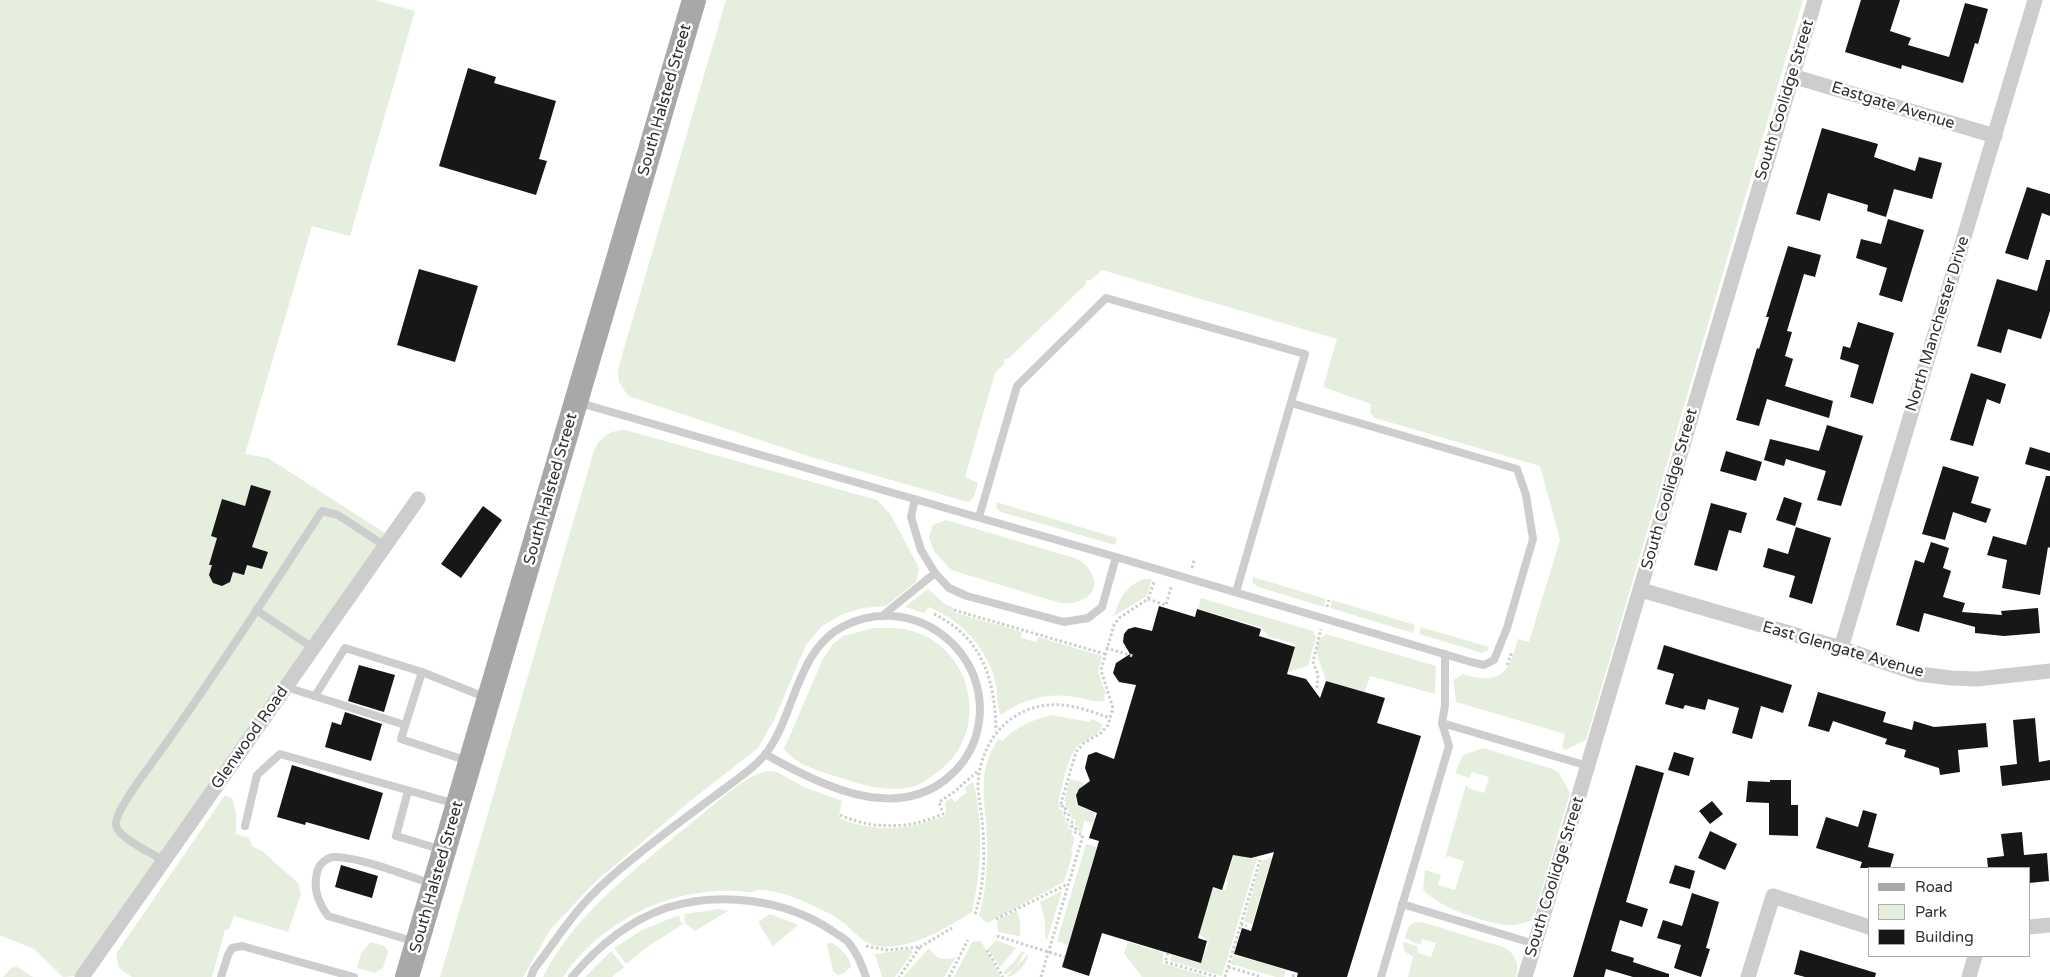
<!DOCTYPE html>
<html>
<head>
<meta charset="utf-8">
<style>
  body { margin:0 }
  #map { position:relative; width:2050px; height:977px; overflow:hidden; background:#fff; font-family:"Varela Round",sans-serif }
  canvas { display:block }
  .legend { position:absolute; left:1868px; top:867px; width:162px; height:90px; box-sizing:border-box; background:#fff; border:1px solid #acacac; margin:0; padding:6px 9px; list-style:none; font-size:15px; color:#303030 }
  .legend li { display:flex; align-items:center; gap:10px; height:25px }
  .legend b { width:25px; border:1px solid #acacac }
</style>
</head>
<body>
<div id="map">
<canvas width="2050" height="977"></canvas>
<ul class="legend">
<li><b style="height:6px;background:#a8a8a8"></b>Road</li>
<li><b style="height:14px;background:#e6eedd"></b>Park</li>
<li><b style="height:14px;background:#171717"></b>Building</li>
</ul>
</div>
<script>
const g = document.querySelector('canvas').getContext('2d');
g.lineJoin = 'round';
function fillPath(path, color) {
  g.fillStyle = color;
  g.fill(path, 'evenodd');
}
function strokePath(path, color, width, dash) {
  g.strokeStyle = color;
  g.lineWidth = width;
  g.lineCap = dash ? 'butt' : 'round';
  g.setLineDash(dash || []);
  g.stroke(path);
}
function write(font, color, halo, rows, align = 'center') {
  g.font = font + ' "Varela Round",sans-serif';
  g.lineWidth = 5;
  g.setLineDash([]);
  g.textBaseline = 'middle';
  g.strokeStyle = halo;
  g.fillStyle = color;
  for (const [text, x, y, turn = 0] of rows) {
    g.save();
    g.translate(x, y);
    g.rotate((+turn || 0) * Math.PI / 180);
    g.textAlign = isNaN(turn) ? turn : align;
    if (halo) g.strokeText(text, 0, 0);
    g.fillText(text, 0, 0);
    g.restore();
  }
}
fillPath(new Path2D(`
  M0,0h375l40,11 -65,225 -38,-10 -67,228 23,4 117,75 -310,443 -12,1 -29,-28 -34,-14z
  M726,0h1077l-217,740 -21,10 -3,-3 3,-13 -109,-32 -3,-22 10,-6c37,12 46,-1 55,-35l11,3 31,-102 -20,-74 -165,-48 -5,-5 1,-9 -48,-17 14,-48 -235,-69 -11,10h-5v4l-77,74 -5,2v4l-9,9 -30,104 13,6 -4,14 -6,5 -157,-45 -183,-61 -9,-14 -1,-13z
  M625,430l252,70 14,15 28,53 -3,14 -30,24 -23,2 -20,6 -21,12 -16,19 -32,75 -16,28 -69,54 -96,82 -43,46 -27,47h-83l153,-523c5,-15 15,-24 32,-24z
  M996,502l121,36 -2,7 -114,-33 -4,-3z
  M946,520l132,39c29,21 17,47 -18,44l-109,-33 -17,-19 -5,-14 4,-12z
  M1253,577l73,22 -2,8 -66,-20 -5,-4z
  M1144,579h8l-5,17 -33,20c6,-18 11,-30 30,-37z
  M928,589l17,15 9,4 -1,4 69,20 -1,6 15,4 2,-5 64,19 -4,16 8,22 -2,1 1,6c-12,2 -20,-3 -31,-4 -26,-5 -53,3 -73,18 -5,-8 -3,-21 -5,-31 -8,-35 -34,-63 -67,-77l-5,6 -19,-6z
  M1201,598l112,33 3,6 -8,29 -20,6 8,-28 -27,-7 -8,-10 -63,-18z
  M1332,600l83,25 -2,8 -83,-25z
  M1421,627l68,20 -1,3 -6,3 -63,-19z
  M874,628c19,-1 38,0 55,10 50,29 56,103 6,136 -6,4 -13,10 -20,12 -24,7 -51,0 -74,-8 -18,-6 -46,-13 -57,-29l39,-90 9,-14 11,-9z
  M1326,634l110,32 -1,28 -65,-18 -5,16 -39,-11c-3,-15 -19,-35 0,-47z
  M1052,715l37,7 3,-3 10,5c-1,12 -18,15 -25,23 -10,11 -15,42 -19,57l2,1 -1,4 4,2 -1,5 4,1 -1,5 4,1 -1,5 5,2 -2,4 4,4 -4,13 2,1 -9,30 -77,41 -8,-7c7,-24 9,-51 8,-77 -1,-35 -12,-69 12,-100l3,2c16,-15 29,-21 50,-26z
  M1483,748l70,21 6,4 11,20 -37,127c-8,3 -18,6 -27,5 -22,-3 -70,-18 -83,-36l2,-19 16,5 -3,10 17,5 9,-29 -16,-5 -3,2 21,-73 2,3 16,5 5,-16 -17,-5 -3,6 -14,-5 8,-18z
  M767,771l10,1 27,15 38,14 -3,14 2,4c36,14 70,11 105,-4l-1,-13 6,-4 4,4 12,-10 -3,-4 9,-6c11,37 8,93 -1,130 -26,16 -62,39 -95,34 -14,-2 -23,-15 -33,-23 -8,-6 -17,-11 -26,-15 -17,-8 -39,-18 -58,-18 -5,0 -5,3 -10,2 -72,-8 -146,25 -187,85h-20c33,-66 97,-111 152,-157 19,-15 48,-43 72,-49z
  M1070,779l13,3 1,3 -8,7v13l19,8 -2,10 -9,-2 -2,11 -5,-1 2,-5 -5,-1 2,-5 -5,-1 1,-5 -4,-2 1,-4 -4,-2 1,-4 -2,-1z
  M225,795l7,3 4,14v22l13,4 3,8 10,5 36,32 3,11 -13,38 -54,-16 -5,13 -4,1 -13,47h-80l-13,-9 -3,-14z
  M1086,844l11,3 -29,98 -11,-4z
  M1236,848c6,8 11,14 22,8l-36,120 -52,-15 1,-6 30,8 8,-22 -10,-7 14,-46 12,3 3,-9 -2,-1z
  M1272,857l-19,64 -1,3 -8,-2 17,-61z
  M1062,891l-15,49 -2,-1v-17l-5,-20z
  M720,909l8,2 -33,20 -10,-8 -1,-9z
  M1017,911l3,11v14l-22,-4 -1,-12z
  M770,914l28,11 -25,21 -14,-22v-3z
  M679,915l2,8h4l-38,24 -21,17 -12,-16 28,-18z
  M1422,922l84,26c10,8 14,17 10,29h-108l5,-20 -9,-6 -1,-9 14,4 1,7 13,4 5,-14 -14,-4 -2,6 -15,-7c2,-10 5,-17 17,-16z
  M996,940l20,8 -16,19 -12,-18z
  M981,941l20,36h-47l18,-35z
  M371,942l13,4 4,5 -5,17 -9,5 -17,-5 4,-15z
  M1128,942l36,11 -2,10 46,14h-66l-18,-24z
  M828,943h4c8,5 18,13 19,24l-7,6 -6,2 -5,-4 -6,-25z
  M929,948c6,11 15,13 27,9l-12,20h-41z
  M910,949l3,3 -18,25h-13l-7,-23z
  M611,951l13,16 -12,10h-27z
  M1021,952h4l-9,15 12,-13c1,7 -12,23 -21,23l6,-7 -8,5 -2,-3 11,-10z
  M1234,955l52,15 -2,7h-8l-45,-13z
  M16,966l17,11h-30l8,-9z`), '#e6eedd');
fillPath(new Path2D(`
  M1861,0h39l-10,31 21,7 -3,7 41,12 16,-54 23,6 -10,35 -3,-1 -12,40 -61,-18 -1,4 -56,-17z
  M468,68l28,9 -2,6 62,18 -17,58 8,2 -11,34 -97,-29z
  M1822,128l56,16 -4,13 41,14 4,-14 23,6 -10,36 -38,-10 -8,28 -19,-6 1,-6 -40,-12 -8,28 -24,-7z
  M2027,187l23,7v22l-8,-3 -14,47 -23,-7z
  M1888,219l36,11 -22,72 -23,-7 8,-27 -31,-10 5,-19 20,5z
  M1788,246l33,9 -6,22 -11,-3 -17,57 5,1 -7,24 8,3 -8,27 48,15 -4,17 -62,-19 -8,27 -23,-6 21,-72 2,1 10,-32h-3z
  M2046,260h4v51l-9,28 -33,-10 -7,24 -24,-7 20,-67 40,12z
  M419,269l59,17 -23,76 -58,-17z
  M1858,322l36,11 -21,71 -23,-7 9,-32 -19,-6 3,-13 7,2z
  M1971,373l35,11 -6,20 -13,-5 -14,47 -23,-6z
  M1827,425l36,11 -22,70 -24,-6 9,-29 -40,-12 -2,7 -20,-6 6,-21 49,12z
  M2030,447l20,6v18l-25,-7z
  M1726,451l36,11 -6,19 -36,-10z
  M1943,466l36,11 -8,26 20,6 -5,14 -33,-11 -8,28 -23,-6z
  M2046,476h4v72l-2,-1 -8,48 -38,-7 5,-28 -20,-5 6,-19 33,9z
  M251,485l20,6 -19,56 16,5 -6,17 -15,-4 -3,10 -11,-3 -3,10 -8,4 -9,-3 -4,-8 3,-10h-3l8,-27 -6,-2 11,-37 23,7z
  M1784,497l18,6 -7,23 -19,-6z
  M1711,503l36,10 -6,20 -12,-3 -12,41 -23,-6z
  M483,506l19,14 -41,58 -20,-14z
  M1796,527l35,11 -19,66 -23,-7 6,-21 -32,-9 5,-19 20,6z
  M1931,542l18,6 -6,20 8,3 -8,26 22,6 -3,9 40,3 -1,-4 37,-3 2,25 -36,3 -29,-3v-6l-51,-14 -5,19 -23,-7 19,-65 9,3z
  M1159,606l36,11 2,-8 64,20 -2,7 36,11 -8,27 19,5 14,19 6,-17 59,17 -8,25 44,13 -74,241h-50l1,-4 -64,-19 8,-26 9,3 23,-79 -23,6 -18,-3 -11,35 -9,-3 -15,51 9,3 -6,22 -99,-30 -13,43 -27,-9 37,-126 -10,-3 8,-25 -19,-8 -2,-10 3,-6 11,-8 -5,-13 3,-13 8,-3 18,7 22,-74 -17,-3 -6,-9 3,-10 14,-9 -7,-12 1,-8 4,-5 7,-2 17,4z
  M1664,645l128,40 -9,28 -22,-7 -9,33 -20,-6 7,-25 -31,-9 -3,11 -20,-5 -2,4 -18,-5 9,-30 -17,-5z
  M359,665l36,10 -11,37 -36,-11z
  M1818,692l68,20 -3,10 29,8 2,-9 20,6 52,-4 2,24 -30,3 2,22 -20,3 -1,-7 -35,-11 2,-7 -21,-6 2,-5 -54,-18 -4,11 -21,-6z
  M345,712l37,12 -11,37 -46,-14 7,-25 9,3z
  M2035,718l4,44 11,-2v20l-48,6 -2,-20 17,-2 -4,-44z
  M1674,752l20,6 -5,18 -21,-6z
  M292,765l91,28 -14,47 -63,-18 -1,3 -28,-8z
  M1636,765l28,8 -38,129 22,7 -6,18 -22,-7 -9,31 23,7 -1,4 36,12v3h-36l-27,-8 -2,8h-31z
  M1770,780h21v25h7v31l-29,-1v-32l-23,-1 2,-21 22,1z
  M1712,801l11,13 -13,10 -11,-13z
  M1863,810l14,4 -9,33 26,7 -4,14h-30l2,-6 -46,-14 10,-31 32,10z
  M1710,831l27,13 -12,26 -27,-12z
  M2022,832l2,23 23,-2 2,28 -20,2v-15h-41l-1,-10 17,-2 -3,-22z
  M341,865l37,11 -6,22 -37,-11z
  M1675,865l20,6 -5,18 -21,-6z
  M1692,893l27,9 -13,46 4,1 -9,28 -27,-9 7,-23 -24,-7 6,-18 19,6z
  M1800,950l76,23 -1,4h-70l-11,-3z`), '#171717');
strokePath(new Path2D(`
  M1192,568l2,-8
  M1148,599l18,6 5,-18h-2
  M1327,607l2,-7
  M954,610l151,44
  M934,614c49,24 61,66 62,117
  M1106,648l27,8
  M1507,665l5,-13
  M1317,688l1,-13 -5,-13 8,-33
  M840,815c33,15 70,14 103,-1l-4,-12 15,-10 25,-22
  M975,914c10,-30 10,-64 7,-95 -1,-11 -4,-23 -4,-35 2,-45 36,-83 84,-79 16,1 33,8 48,13
  M996,919l72,-35
  M1241,924l6,2
  M997,936l68,21
  M866,946l21,4 33,-3 -21,30
  M920,947l32,-19
  M987,950l16,27
  M1168,953l-3,9 52,15
  M1228,967l34,10
  M949,977l19,-37
  M1041,977l42,-142 -9,-3 2,-4 -5,-2 1,-4 -4,-2 1,-5 -4,-1 1,-5 -4,-1 1,-5h-2l15,-51 8,-9 17,-10 7,-8 5,-17 -12,-38 13,-45 5,-7 29,-19 6,-17
  M1225,977l35,-117
  M1293,977l2,-5`), '#cdcdcd', 3, [2.5, 2.5]);
strokePath(new Path2D(`
  M580,403l536,154 355,105 13,3 10,-5 13,-32 26,-89 -7,-44 -9,-26 -226,-66
  M915,499l-4,18 10,33 14,23 14,15 18,8 97,26 24,-4 14,-11 14,-50
  M979,517l38,-131 89,-88 199,56 -69,238
  M256,610l57,38
  M882,616l53,-43
  M286,687l119,38
  M315,696l30,-48 77,24
  M1442,723l146,43
  M468,761l-67,-22 21,-67 65,26
  M408,791l-12,45 47,14
  M245,826l12,-51 23,-21 176,50
  M163,860c-10,-6 -46,-23 -47,-35 -2,-13 30,-53 38,-65 59,-81 113,-166 168,-249l16,4 47,31
  M1402,904l133,40
  M416,942l-88,-26c-10,-14 -15,-27 -11,-43 1,-8 10,-17 19,-16 27,1 69,18 96,27
  M221,977l7,-22 4,-7 10,-2 112,31
  M531,977l3,-8c18,-23 34,-49 54,-70 16,-17 35,-33 53,-47 27,-22 55,-42 83,-63 14,-11 32,-22 43,-37 28,-38 30,-103 77,-126 74,-37 157,33 131,113 -6,17 -16,30 -30,41 -54,42 -129,3 -180,-26
  M572,977c25,-30 57,-56 94,-69 53,-17 118,-9 165,22 5,4 14,8 18,13 8,10 13,22 17,34
  M1381,977l68,-231 -7,-23 3,-18v-51`), '#cdcdcd', 8);
strokePath(new Path2D(`
  M1792,76l203,60
  M1641,590l200,58 78,26 32,4 26,1 73,-8
  M1841,648l194,-648
  M2029,927l21,-2
  M82,977l336,-478
  M1525,977l290,-977
  M1748,977l25,-81 96,31
  M1969,977l6,-21`), '#cdcdcd', 15);
strokePath(new Path2D(`
  M407,977l287,-977`), '#a8a8a8', 24);
write('16px', '#303030', '#fff', [
  ["South Halsted Street",665,100,-74],
  ["South Coolidge Street",1785,100,-73],
  ["Eastgate Avenue",1893,106,17],
  ["North Manchester Drive",1938,324,-73],
  ["South Halsted Street",551,489,-74],
  ["South Coolidge Street",1670,489,-74],
  ["East Glengate Avenue",1843,650,16],
  ["Glenwood Road",250,738,-55],
  ["South Halsted Street",437,877,-74],
  ["South Coolidge Street",1555,877,-73]
]);
</script>
</body>
</html>
